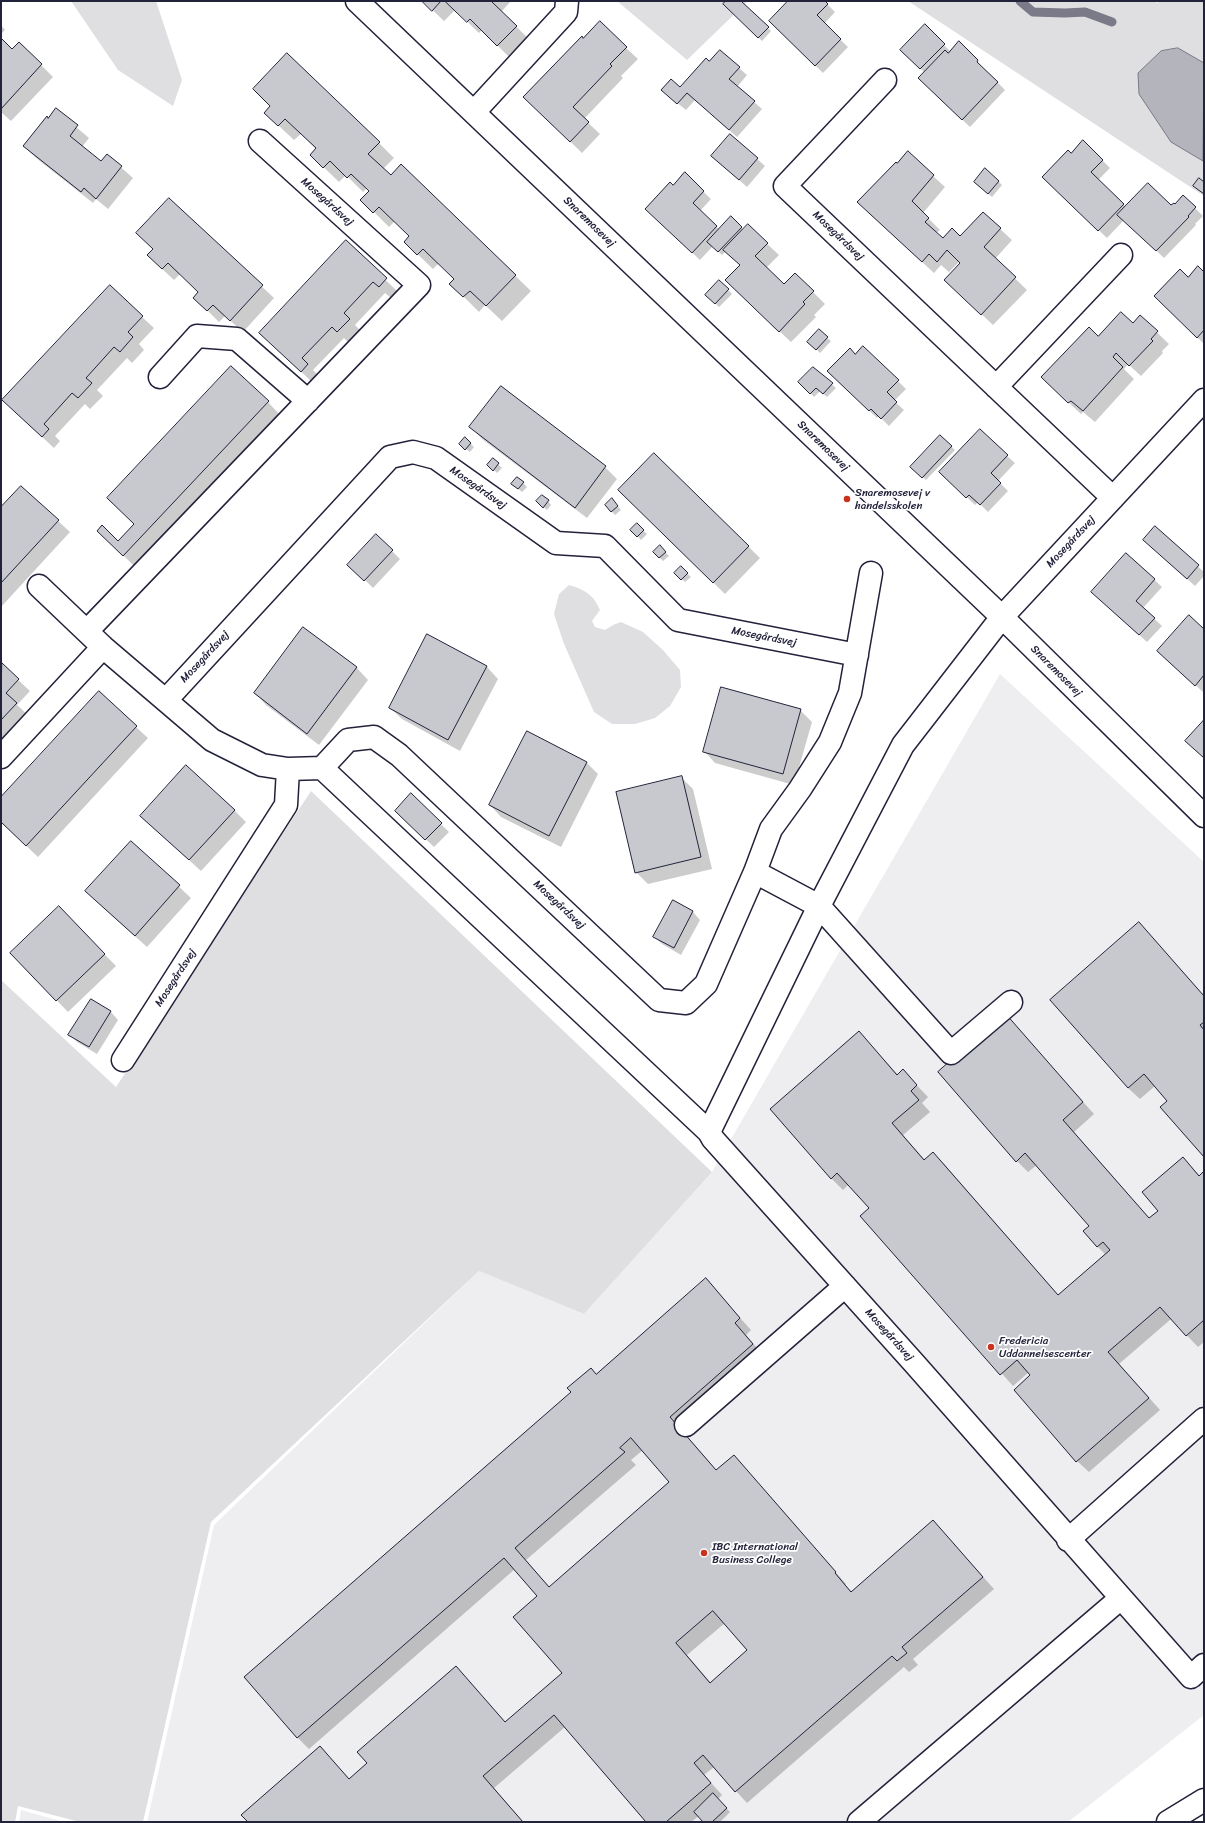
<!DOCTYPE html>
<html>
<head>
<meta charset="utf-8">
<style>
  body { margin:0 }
  #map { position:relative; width:1205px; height:1823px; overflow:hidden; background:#fff; font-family:Sriracha,sans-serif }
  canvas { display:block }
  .frame { position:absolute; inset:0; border:2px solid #22223b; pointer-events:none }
</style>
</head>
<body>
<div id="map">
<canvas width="1205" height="1823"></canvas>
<div class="frame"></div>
</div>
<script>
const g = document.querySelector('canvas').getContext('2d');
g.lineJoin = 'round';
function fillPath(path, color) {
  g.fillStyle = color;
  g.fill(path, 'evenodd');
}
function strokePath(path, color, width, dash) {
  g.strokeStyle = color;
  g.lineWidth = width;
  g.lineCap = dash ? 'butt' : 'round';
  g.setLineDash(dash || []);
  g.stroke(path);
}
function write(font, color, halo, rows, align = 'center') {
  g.font = font + ' Sriracha,sans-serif';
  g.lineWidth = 3.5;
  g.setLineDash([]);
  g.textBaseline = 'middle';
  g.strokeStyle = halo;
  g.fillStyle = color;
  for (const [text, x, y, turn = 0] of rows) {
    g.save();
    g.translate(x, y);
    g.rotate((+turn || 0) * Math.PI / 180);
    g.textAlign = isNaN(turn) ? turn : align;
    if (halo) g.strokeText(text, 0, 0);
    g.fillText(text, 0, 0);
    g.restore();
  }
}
fillPath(new Path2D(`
  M1000,674l204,188v853l-136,107h-921l67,-297 265,-254 105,43 128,-142z
  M21,1810l43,12h-45z`), '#eeeef1');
fillPath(new Path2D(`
  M71,1h85l26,79 -9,26 -55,-36z
  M617,1h131l-61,59z
  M908,1h247l2,2 3,-2h44v195z
  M569,585c16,5 24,9 31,25l-8,11 3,6 10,3 8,-5 8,-3 22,10 20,18 17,20 1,17 -11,19 -15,12 -20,6h-23l-18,-12 -30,-68 -10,-30 5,-20z
  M311,791l401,381 -128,142 -105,-43 -268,251 -68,300h-63l-62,-16 -3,16h-14v-842l115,107z`), '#dfdfe2');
const water = new Path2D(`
  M1178,48l26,15 -1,98 -32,-19 -32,-48 -1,-21 23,-22z`);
fillPath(water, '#b4b4bc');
strokePath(water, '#7a7a88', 1);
fillPath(new Path2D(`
  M423,1h88l-10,11 27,26 -19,19 -27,-27 -3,3 -24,-23 -11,11z
  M727,1h13l31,30 -9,10 -38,-37z
  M789,1h35l11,11 -11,12 24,23 -25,26 -53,-52z
  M1,25l4,5 -4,4z
  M925,26l26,26 8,-9 46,47 -35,37 -43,-41 -2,-13 -24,-23z
  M1,40l11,10 7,-7 34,34 -42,44 -10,-9z
  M626,48l12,11 -17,17 2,2 -39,41 16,15 -18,19 -46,-45z
  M710,63l29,5 8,7 -10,12 25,22 -25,28 -42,-37 -9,10 -16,-13z
  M56,110l33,28 -7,9 19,15 6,-7 26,23 -25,31 -12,-10 -3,4 -57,-45 -12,-12z
  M265,113l114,30 15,15 -11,11 8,8 10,-11 130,125 -29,30 -17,-16 -6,7 -28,-28 5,-5 -17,-16 -6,6 -28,-27 6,-6 -16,-15 -6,6 -27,-27 8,-9 -3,-3 -4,4 -17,-17 -7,7 -28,-27 5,-6 -15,-15 -7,6z
  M730,135l35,31 -18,21 -27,-24z
  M1071,154l31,6 8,8 -12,12 28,27 45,-1 4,-1 8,-9 20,20 -8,8 1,1 -32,33 -40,-38 -17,18 -56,-53z
  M685,174l26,25 -11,12 20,19 11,-12 13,12 4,-4 31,29 -13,13 18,18 11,-12 30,30 -11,11 2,2 -25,25 -53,-50 3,-27 -15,-14 -4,4 -9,-9 -13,14 -46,-44 19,-30z
  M933,176l12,11 -22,26 17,17 -4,3 7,7 17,-3 23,-24 29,27 -17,19 32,31 -34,35 -36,-34 4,-28 -1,-2 -11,11 -8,-7 -7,8 -64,-59z
  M998,181l4,4 -10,12 -14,-12z
  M169,199l105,99 -31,34 -18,-16 -6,6 -13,-13 -7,-17 -19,-18 -6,6 -14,-13 -6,-17z
  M346,242l51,49 -6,7 -6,-5 -30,32 6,6 -12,12 -5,-5 -31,32 6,6 -6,7 -41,-39z
  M1204,273v71l-49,-48 33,-18z
  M719,281l13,13 -13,13 -12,-12z
  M1140,316l29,28 -7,7 1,2 -22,23 -13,-12 -4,5 10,10 -39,43 -12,-10 -2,2 -27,-25 44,-51 35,-14z
  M142,317l12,11 -15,16 5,6 -12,13 -5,-5 -30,32 6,6 -13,13 -5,-5 -30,32 5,5 -6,7 -39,-36z
  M827,338l4,3 -11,12 -8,-8z
  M863,347l43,42 -12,12 10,9 -15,16 -10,-10 -2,2 -41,-39z
  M813,368l23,20 -9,9 -7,-6 -6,6 -14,-15z
  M268,402l11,12 -144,153 -25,-25h8z
  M471,427l134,40 12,12 -30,39 -105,-79z
  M940,436l15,14 -29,30 -14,-13z
  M465,438l9,9 -4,5 -7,-5z
  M654,454l106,104 -35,36 -106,-104z
  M1007,456l8,7 -17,18 10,10 -20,21 -10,-10 -3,3 -35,-33z
  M493,459l9,9 -5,5 -9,-9z
  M523,483l4,4 -5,5 -6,-5z
  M538,501h10l3,4 -4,5z
  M615,503l6,7 -6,5 -9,-10z
  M1,509l57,12 12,11 -69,75z
  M637,525l10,9 -6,6 -9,-10z
  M1155,528l49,44v4l-9,10 -43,-39z
  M376,535l24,24 -27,29 -24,-24z
  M663,550l6,6 -6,5 -9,-9z
  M1127,554l35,33 -19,21 19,18 -15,16 -55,-50z
  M681,568l10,9 -6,5 -9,-9z
  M304,628l53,40 11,12 -49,65 -53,-40 -11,-12z
  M1204,630v61l-1,1 -37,-33z
  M428,636l59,31 11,12 -38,72 -58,-32 -12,-11z
  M2,665l28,26 -13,14 11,10 -27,29z
  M800,710l12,12 -18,63 -79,-22 -11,-12z
  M136,727l12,11 -110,119 -37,-35v-23z
  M586,762l12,12 -37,73 -60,-30 -11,-12z
  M681,777l12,12 19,80 -64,15 -12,-12z
  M411,795l38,37 -15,15 -38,-36z
  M234,810l12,12 -45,49 -48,-44z
  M131,842l60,56 -44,49 -49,-44z
  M673,902l20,10 7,8 -19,35 -19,-11 -8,-7z
  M70,919l46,47 -48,46 -57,-59z
  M1139,923l65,73v160l-35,-55 -14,-15 -15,13 -12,-11z
  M91,1000l20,12 7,8 -21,34 -20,-12 -7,-8z
  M1005,1015l89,99 -20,18 76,87 10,-8 23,-53 17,18 4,-3v169l-6,5 -27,-28 -52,45 41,46 -71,62 -12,-11 -45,-86 -3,-3 -16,14 -151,-170 8,-8 -21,-24 -6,6 -12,-12 28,-146 39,43 5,-4 25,26 -6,6 8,9 -27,23 22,25 8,-7 12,12 114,131 47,-41 -9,-9 -7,-20 -53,-61 -9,7 -11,-11z
  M706,1280l45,50 -5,5 18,21 -83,73 36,42 17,-15 112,128 -1,1 7,7 81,-71 61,68 -81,70 5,6 -9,7 -5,-5 -157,136 -33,-36 -10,8 18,20 -4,4 12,13 -10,10h-15l-6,-6 -8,6h-43l-83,-95 -71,61 29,34h-274l71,-75 30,33 19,-17 87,-95 50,55 57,-50 -24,-77 -24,-27 -206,180 -12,-12 300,-362zM643,1450l28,32 -121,106 -24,-28 110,-95 -5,-5zM725,1623l24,27 -38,33 -24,-28z`), '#0003');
strokePath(new Path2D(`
  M1020,1l13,11 32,1 20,-1 27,10`), '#7a7a88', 9);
const building = new Path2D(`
  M422,1h19l-9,10z
  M445,1h46l26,25 -20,20 -27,-27 -3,3z
  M726,1h15l28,26 -11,11 -35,-34z
  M788,1h37l3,3 -11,11 24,24 -26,27 -46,-45z
  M600,21l27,26 -17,17 2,2 -39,41 16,15 -19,20 -47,-45 59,-61 1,2z
  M925,24l20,20 -25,25 -20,-19z
  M1,38l11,11 7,-7 23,22 -41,45z
  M959,41l19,19 -1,2 21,20 -36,38 -44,-42 27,-28 3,3z
  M720,50l20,17 -11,12 26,22 -26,29 -42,-37 -10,11 -16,-14 10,-11 9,8 26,-29 3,3z
  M287,53l93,89 -12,12 23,21 10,-11 115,111 -30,31 -16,-15 -7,6 -14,-13 5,-5 -31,-30 -6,6 -13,-13 5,-6 -30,-29 -6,6 -13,-13 9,-9 -18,-17 -4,4 -17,-17 -7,7 -13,-13 6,-7 -31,-29 -7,7 -14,-13 6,-7 -17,-17z
  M56,108l22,17 -8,11 31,25 6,-7 15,12 -26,33 -12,-11 -3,4 -58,-46 24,-30 1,2z
  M730,134l28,24 -19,22 -28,-24z
  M1083,140l20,20 -12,12 33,32 -26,27 -56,-54 26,-27 3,3z
  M908,151l26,24 -22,26 17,17 -4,4 18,16 9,-10 8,8 23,-24 18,16 -17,19 32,30 -35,38 -37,-35 16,-17 -13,-13 -10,12 -8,-8 -7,8 -65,-60 39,-40 1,1z
  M985,168l14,13 -11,13 -14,-12z
  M685,172l19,19 -11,12 24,23 -25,27 -47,-44 25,-27 3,3z
  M1199,178l5,4v12l-11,-8z
  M1148,183l23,22 3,-2 1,1 8,-9 13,12 -8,9 1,1 -33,34 -39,-36z
  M169,198l94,87 -33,36 -17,-16 -6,6 -14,-13 5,-6 -30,-29 -6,6 -15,-14 6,-6 -17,-16z
  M731,216l11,11 -24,25 -11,-10z
  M748,224l20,19 -13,13 29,28 11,-11 19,18 -11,11 2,2 -26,28 -54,-52 15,-15 -17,-15z
  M346,240l41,38 -8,9 -6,-5 -29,31 6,6 -13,13 -5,-5 -30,31 6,6 -7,8 -42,-39z
  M1198,266l6,6v58l-7,8 -43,-42 26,-27 8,8z
  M719,280l10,9 -14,15 -10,-9z
  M110,285l33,31 -15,16 5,5 -13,15 -6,-5 -28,31 6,5 -14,15 -6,-5 -28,31 5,5 -7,8 -40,-37z
  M1121,312l12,11 7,-8 18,16 -7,8 2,2 -24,25 -13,-13 -3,4 10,10 -40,44 -12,-10 -3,2 -27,-26 48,-50 9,9z
  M819,329l9,8 -12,13 -9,-8z
  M863,346l36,34 -12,12 10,10 -16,17 -10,-10 -2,2 -42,-40 23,-23 5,6z
  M231,366l38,35 -146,155 -26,-25 5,-6 16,16 16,-17 -27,-26z
  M813,367l20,16 -10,11 -7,-6 -6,6 -12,-12z
  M501,386l105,80 -31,42 -106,-81z
  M980,429l28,26 -17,18 10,10 -21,22 -11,-10 -3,3 -27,-26z
  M940,435l12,11 -30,32 -12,-11z
  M465,437l6,6 -6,7 -6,-6z
  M654,453l95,93 -36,37 -95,-93z
  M493,458l6,5 -6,8 -6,-6z
  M517,477l7,5 -6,7 -7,-5z
  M21,486l38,34 -58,63v-76z
  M542,495l7,5 -6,8 -7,-7z
  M612,498l6,8 -7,6 -6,-7z
  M637,523l7,7 -7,7 -7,-7z
  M1155,526l44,39 -12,14 -44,-39z
  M376,534l17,16 -29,31 -17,-16z
  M660,545l6,7 -7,6 -6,-6z
  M1126,553l29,26 -19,22 19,17 -16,17 -48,-43z
  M681,566l7,7 -7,7 -7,-7z
  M1189,615l15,14v46l-9,11 -38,-35z
  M303,627l54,40 -50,67 -53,-41z
  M427,634l60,32 -39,74 -59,-32z
  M2,663l17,16 -13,14 11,10 -16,17z
  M721,687l80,22 -18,65 -80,-22z
  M99,691l38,35 -111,120 -25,-24v-25z
  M1204,720v38l-19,-17z
  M527,731l60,31 -38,74 -60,-31z
  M186,765l49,45 -46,50 -49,-44z
  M682,776l19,81 -66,16 -19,-81z
  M411,793l31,30 -17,17 -30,-29z
  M131,841l49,44 -45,51 -50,-45z
  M673,900l20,11 -19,37 -21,-11z
  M59,906l46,48 -49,47 -46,-48z
  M1139,922l65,74v26l-4,3 4,5v127l-44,-50 7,-6 -23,-27 -16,14 -78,-88z
  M91,999l20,12 -22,36 -21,-12z
  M1005,1013l78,89 -20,18 86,98 9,-7 -16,-19 41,-35 16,19 5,-5v149l-18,16 -26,-29 -52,45 41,46 -73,64 -62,-72 16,-15 -13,-15 -17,15 -140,-159 9,-8 -32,-35 -6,6 -61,-70 89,-78 38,44 6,-6 14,16 -6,6 8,9 -27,23 32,37 9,-8 125,143 52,-45 -7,-8 -6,5 -14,-16 6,-5 -64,-73 -9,9 -78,-90z
  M706,1278l34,40 -5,5 18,21 -83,73 46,53 18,-15 102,117 -1,1 16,19 82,-72 50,57 -81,70 5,6 -10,8 -5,-5 -157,136 -32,-37 -9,8 17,20 -45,39h-20l-92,-107 -71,61 40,46h-275l-7,-7 79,-69 29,33 18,-16 -10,-11 99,-86 49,56 57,-49 -49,-56 24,-21 -33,-38 -207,180 -53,-61 327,-285 -4,-4 24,-20 5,6zM631,1438l38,44 -120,105 -34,-39 110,-96 -5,-4zM713,1611l34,39 -37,33 -34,-40z
  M713,1793l14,15 -15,14h-9l-9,-10z`);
fillPath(building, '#c8c8cf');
strokePath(building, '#22223b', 1);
const minor = new Path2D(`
  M357,1l645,616 202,199
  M885,80l-100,106 328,312
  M474,112l92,-100 1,-11
  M160,377l37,-41 40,3 71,62
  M996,387l125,-132
  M1204,400l-202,217 -99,128 -84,161 -110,226 4,7 201,224 277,314 13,-12
  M39,586l64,61 109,93 50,25 26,4 34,-1 387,364
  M87,631l332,-346 -159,-144
  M166,700l224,-243 23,-5 23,6 120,85 49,3 73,74 179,35
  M1,757l102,-110
  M322,768l26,-28 26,-3 25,18 260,245 27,3 20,-19 49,-112 16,-43 29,-40 30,-47 20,-49 21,-120
  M755,872l64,34 132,147 60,-51
  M123,1060l163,-255 2,-36
  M686,1425l159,-139
  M1068,1540l136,-121
  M859,1822l262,-224`);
const major = new Path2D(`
  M1168,1822l36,-22`);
strokePath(minor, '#22223b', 25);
strokePath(major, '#22223b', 25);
strokePath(minor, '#fff', 22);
strokePath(major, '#fff', 22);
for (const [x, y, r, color] of [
  [847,499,4,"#c8321e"],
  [991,1347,4,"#c8321e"],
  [704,1553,4,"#c8321e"]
]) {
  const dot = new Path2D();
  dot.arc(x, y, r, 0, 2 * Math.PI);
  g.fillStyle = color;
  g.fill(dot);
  strokePath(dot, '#fff', 1.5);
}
write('11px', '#22223b', '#fff', [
  ["Mosegårdsvej",327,202,42],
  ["Snaremosevej",589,222,44],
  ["Mosegårdsvej",838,236,44],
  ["Snaremosevej",823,446,44],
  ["Mosegårdsvej",478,488,35],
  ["Mosegårdsvej",1071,542,-47],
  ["Mosegårdsvej",764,637,11],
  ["Mosegårdsvej",205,657,-47],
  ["Snaremosevej",1056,671,45],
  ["Mosegårdsvej",559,905,43],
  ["Mosegårdsvej",176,978,-57],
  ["Mosegårdsvej",889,1335,48]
]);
write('11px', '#22223b', '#fff', [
  ["Snaremosevej v",855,493],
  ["handelsskolen",855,506],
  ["Fredericia",999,1341],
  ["Uddannelsescenter",999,1354],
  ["IBC International",712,1547],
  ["Business College",712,1560]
], 'left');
</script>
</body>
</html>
